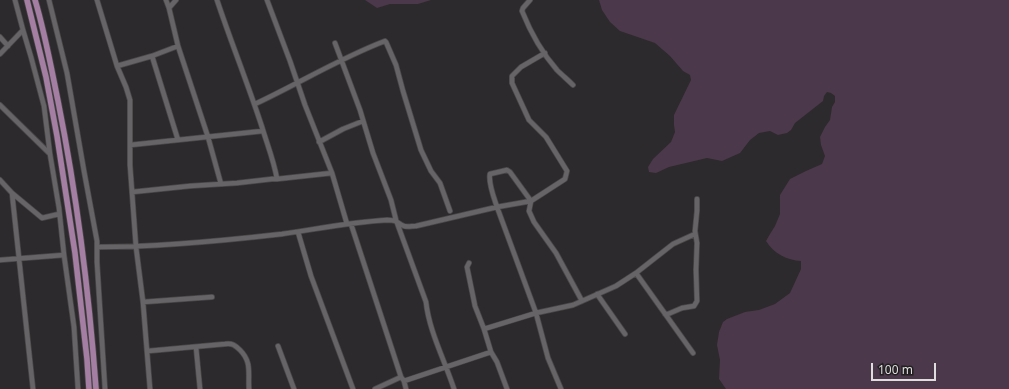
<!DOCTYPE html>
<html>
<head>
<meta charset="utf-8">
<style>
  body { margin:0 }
  #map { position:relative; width:1009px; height:389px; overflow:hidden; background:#2c2a2c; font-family:"Noto Sans",sans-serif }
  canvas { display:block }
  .scale { position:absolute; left:871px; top:363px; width:65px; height:18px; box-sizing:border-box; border:2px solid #dfddde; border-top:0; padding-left:5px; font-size:12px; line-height:14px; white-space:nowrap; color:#dfddde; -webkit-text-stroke:3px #232022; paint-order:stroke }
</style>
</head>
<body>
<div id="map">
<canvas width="1009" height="389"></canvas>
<div class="scale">100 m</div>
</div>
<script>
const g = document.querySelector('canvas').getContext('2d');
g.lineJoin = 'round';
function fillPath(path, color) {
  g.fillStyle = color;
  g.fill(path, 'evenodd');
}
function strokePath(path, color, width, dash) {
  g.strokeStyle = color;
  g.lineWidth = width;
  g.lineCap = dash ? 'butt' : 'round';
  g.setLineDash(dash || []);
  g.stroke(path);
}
fillPath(new Path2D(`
  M365,0h66l-13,4h-28l-13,4z
  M599,0h410v389h-283l-7,-10 1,-19 -3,-15 2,-13 4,-10 4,-3 18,-7 14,-2 16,-6 15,-11 11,-24v-8c-14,-1 -27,-7 -35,-20l4,-7 5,-8 5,-12v-19l10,-16 16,-8 16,-7 3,-8 -4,-11 -1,-8 5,-10 5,-7 2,-13 3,-5v-6l-4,-3 -4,-1 -3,4 -1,5 -28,22 -4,7 -4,3 -9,2 -8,-4 -11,2 -9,7 -10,13 -18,8 -15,-3 -38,9 -13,6 -7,-1 -1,-5 5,-8 18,-17 4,-10 -1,-7v-10l17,-35 -1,-5 -7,-4 -13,-15 -15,-13 -35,-12 -10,-9 -8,-12z`), '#4b384a');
const minor = new Path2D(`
  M15,0l8,30
  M49,0l18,73 17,98 13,70v21l8,127
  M97,0l20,66 9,21 4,13v65l6,82 7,55 7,87
  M166,0l3,8 9,38 30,91 13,47
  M217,0c14,42 31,84 45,127 5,17 12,34 15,52
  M267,0l23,61 15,44 27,68 15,51
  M530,0l-7,8 -1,3c8,20 21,43 35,59 5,5 11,10 16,15
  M169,8l7,-8
  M0,37l8,9
  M335,43l25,67 13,43 18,47 5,20 30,82c3,29 19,59 28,87
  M0,54l23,-24 8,27 13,49 6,48
  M152,56l26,84
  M117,66l35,-10 26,-10
  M255,104c43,-20 85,-46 130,-63l1,1 10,23 7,26 18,59 10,21 9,12 10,28
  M0,105l50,49 9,54 5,47 10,72 4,62
  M319,142l24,-13 20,-8
  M130,145l133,-14
  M0,180l12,13 21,196
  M132,192l58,-6 47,-3 35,-4h5l55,-6
  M12,193l30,25 17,-4
  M351,224l50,153
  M298,232l13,44 42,113
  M98,247c61,0 123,-6 184,-13 35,-5 70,-12 105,-14 12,0 9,3 17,6 3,1 8,0 12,0l81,-19 34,-6 34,-22 2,-8 -21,-34 -17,-17 -17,-37v-7l9,-9 24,-14
  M0,260l64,-5
  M469,263l-2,4 8,39 9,23 7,23 6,10 10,27
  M636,273l57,80
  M597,294l28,40
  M143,302l69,-5
  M665,314h3l14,-6 12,-2 3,-5 -1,-31 1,-27 -2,-12 2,-20v-12
  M484,329l52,-16 37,-8 43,-19 20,-13 37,-29 22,-10
  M278,346l16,43
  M196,347l4,42
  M148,351l77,-7c7,-1 10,1 15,6 12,12 8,23 9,39
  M404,381l2,8
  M375,389l26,-12 3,4 87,-29
  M561,389l-13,-31 -12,-45 -39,-106c-3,-9 -9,-24 -7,-33l17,-4 3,2 21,29 -2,10 5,11 22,31 26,48`);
const major = new Path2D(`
  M27,0l19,77 11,59 18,117 12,106 2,30
  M35,0c10,33 16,67 23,101 19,95 31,191 38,288`);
strokePath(minor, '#4a4749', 6);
strokePath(major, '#4a4749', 7);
strokePath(minor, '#676467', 4.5);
strokePath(major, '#a57ea3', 5.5);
</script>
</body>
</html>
